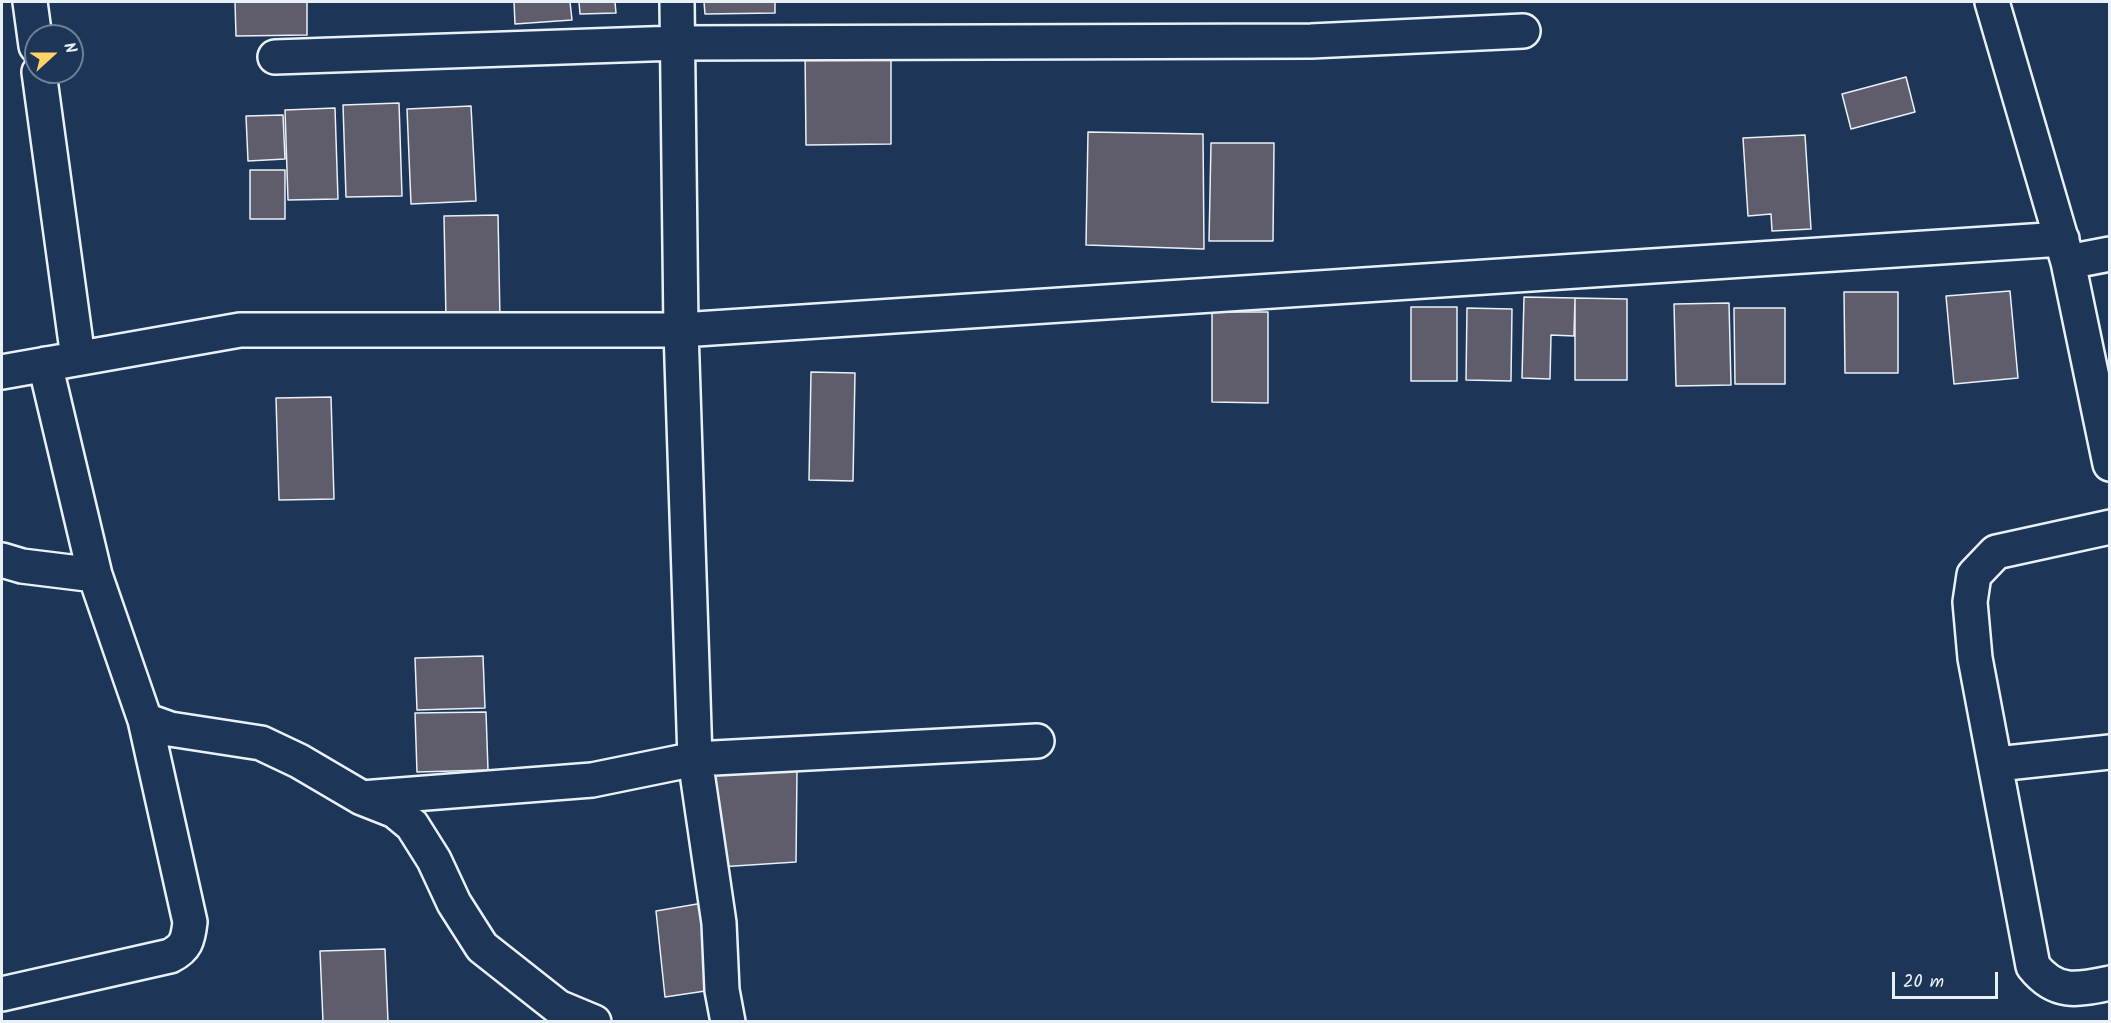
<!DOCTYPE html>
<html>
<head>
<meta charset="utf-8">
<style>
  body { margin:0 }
  #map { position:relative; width:2111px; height:1023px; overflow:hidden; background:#1d3557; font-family:Kalam,sans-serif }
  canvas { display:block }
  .frame { position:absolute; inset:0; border:3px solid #e8f1f8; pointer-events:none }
  .north { position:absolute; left:24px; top:24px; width:60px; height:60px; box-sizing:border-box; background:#1d3557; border:2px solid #6e8097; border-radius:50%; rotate:69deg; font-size:16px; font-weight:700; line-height:24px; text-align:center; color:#e8f1f8 }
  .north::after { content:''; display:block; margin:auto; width:21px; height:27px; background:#ffd166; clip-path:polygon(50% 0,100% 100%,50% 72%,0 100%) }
  .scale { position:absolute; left:1892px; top:972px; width:106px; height:27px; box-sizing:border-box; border:3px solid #e8f1f8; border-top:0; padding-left:8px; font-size:18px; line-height:21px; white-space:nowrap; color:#e8f1f8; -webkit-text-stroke:4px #1d3557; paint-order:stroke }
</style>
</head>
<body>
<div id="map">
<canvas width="2111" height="1023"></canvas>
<div class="frame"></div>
<div class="north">N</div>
<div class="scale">20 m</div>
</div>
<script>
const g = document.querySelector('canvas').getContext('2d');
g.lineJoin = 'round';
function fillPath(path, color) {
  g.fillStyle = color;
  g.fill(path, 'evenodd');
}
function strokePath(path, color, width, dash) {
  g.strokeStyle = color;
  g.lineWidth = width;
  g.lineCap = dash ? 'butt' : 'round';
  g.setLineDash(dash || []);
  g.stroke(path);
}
const building = new Path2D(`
  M235,2h72v33l-71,1z
  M514,2h56l2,18 -57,4z
  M579,2h36l1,11 -36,1z
  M704,2h71v11l-70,1z
  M805,49h86v95l-85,1z
  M1906,77l9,35 -64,17 -9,-35z
  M399,103l3,93 -56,1 -3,-92z
  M471,106l5,95 -65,3 -4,-95z
  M335,108l3,91 -50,1 -3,-90z
  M283,115l2,44 -37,2 -2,-45z
  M1088,132l115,2 1,115 -118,-4z
  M1805,135l6,94 -39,2 -1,-17 -23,2 -5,-78z
  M1211,143h63l-1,98h-64z
  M250,170h35v49h-35z
  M498,215l2,104 -54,1 -2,-104z
  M2010,291l8,87 -64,6 -8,-88z
  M1844,292h54v81h-53z
  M1524,297l51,1 -1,38 -23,-1 -1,44 -28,-1z
  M1575,298l52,1v81h-52z
  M1729,303l2,82 -55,1 -2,-82z
  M1411,307h46v74h-46z
  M1467,308l45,1 -1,72 -45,-1z
  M1734,308h51v76h-50z
  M1212,312h56v91l-56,-1z
  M811,372l44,1 -2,108 -44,-1z
  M331,397l3,102 -55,1 -3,-102z
  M483,656l2,52 -68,2 -2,-52z
  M486,712l2,58 -71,2 -2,-59z
  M797,770l-1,92 -77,5 -9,-92z
  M703,903l9,87 -47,7 -9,-86z
  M385,949l3,73h-65l-3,-71z`);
fillPath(building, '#5f5c6b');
strokePath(building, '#e8f1f8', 1.5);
const street = new Path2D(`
  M30,2l6,44
  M677,2l4,328 14,429 24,164 3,67 6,32
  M1992,2l76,260 42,-8
  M275,57l402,-14 634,-2 212,-10
  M39,72l39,286
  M2068,262l42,202
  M2,372l238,-42h441l1381,-91
  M2110,527l-114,25 -22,23 -4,27 5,56 58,308c23,29 44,24 77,17
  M2,560l20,6 73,9
  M145,720l25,9 91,14 38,18 63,37 33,13 17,14 22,35 20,43 28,44 76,60 36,15
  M1997,764l113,-12
  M362,798l230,-18 103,-21 342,-18
  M2,994l168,-38c16,-8 18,-16 20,-34l-45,-202 -50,-145 -50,-211`);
strokePath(street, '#e8f1f8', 38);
strokePath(street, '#1d3557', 33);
</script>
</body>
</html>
